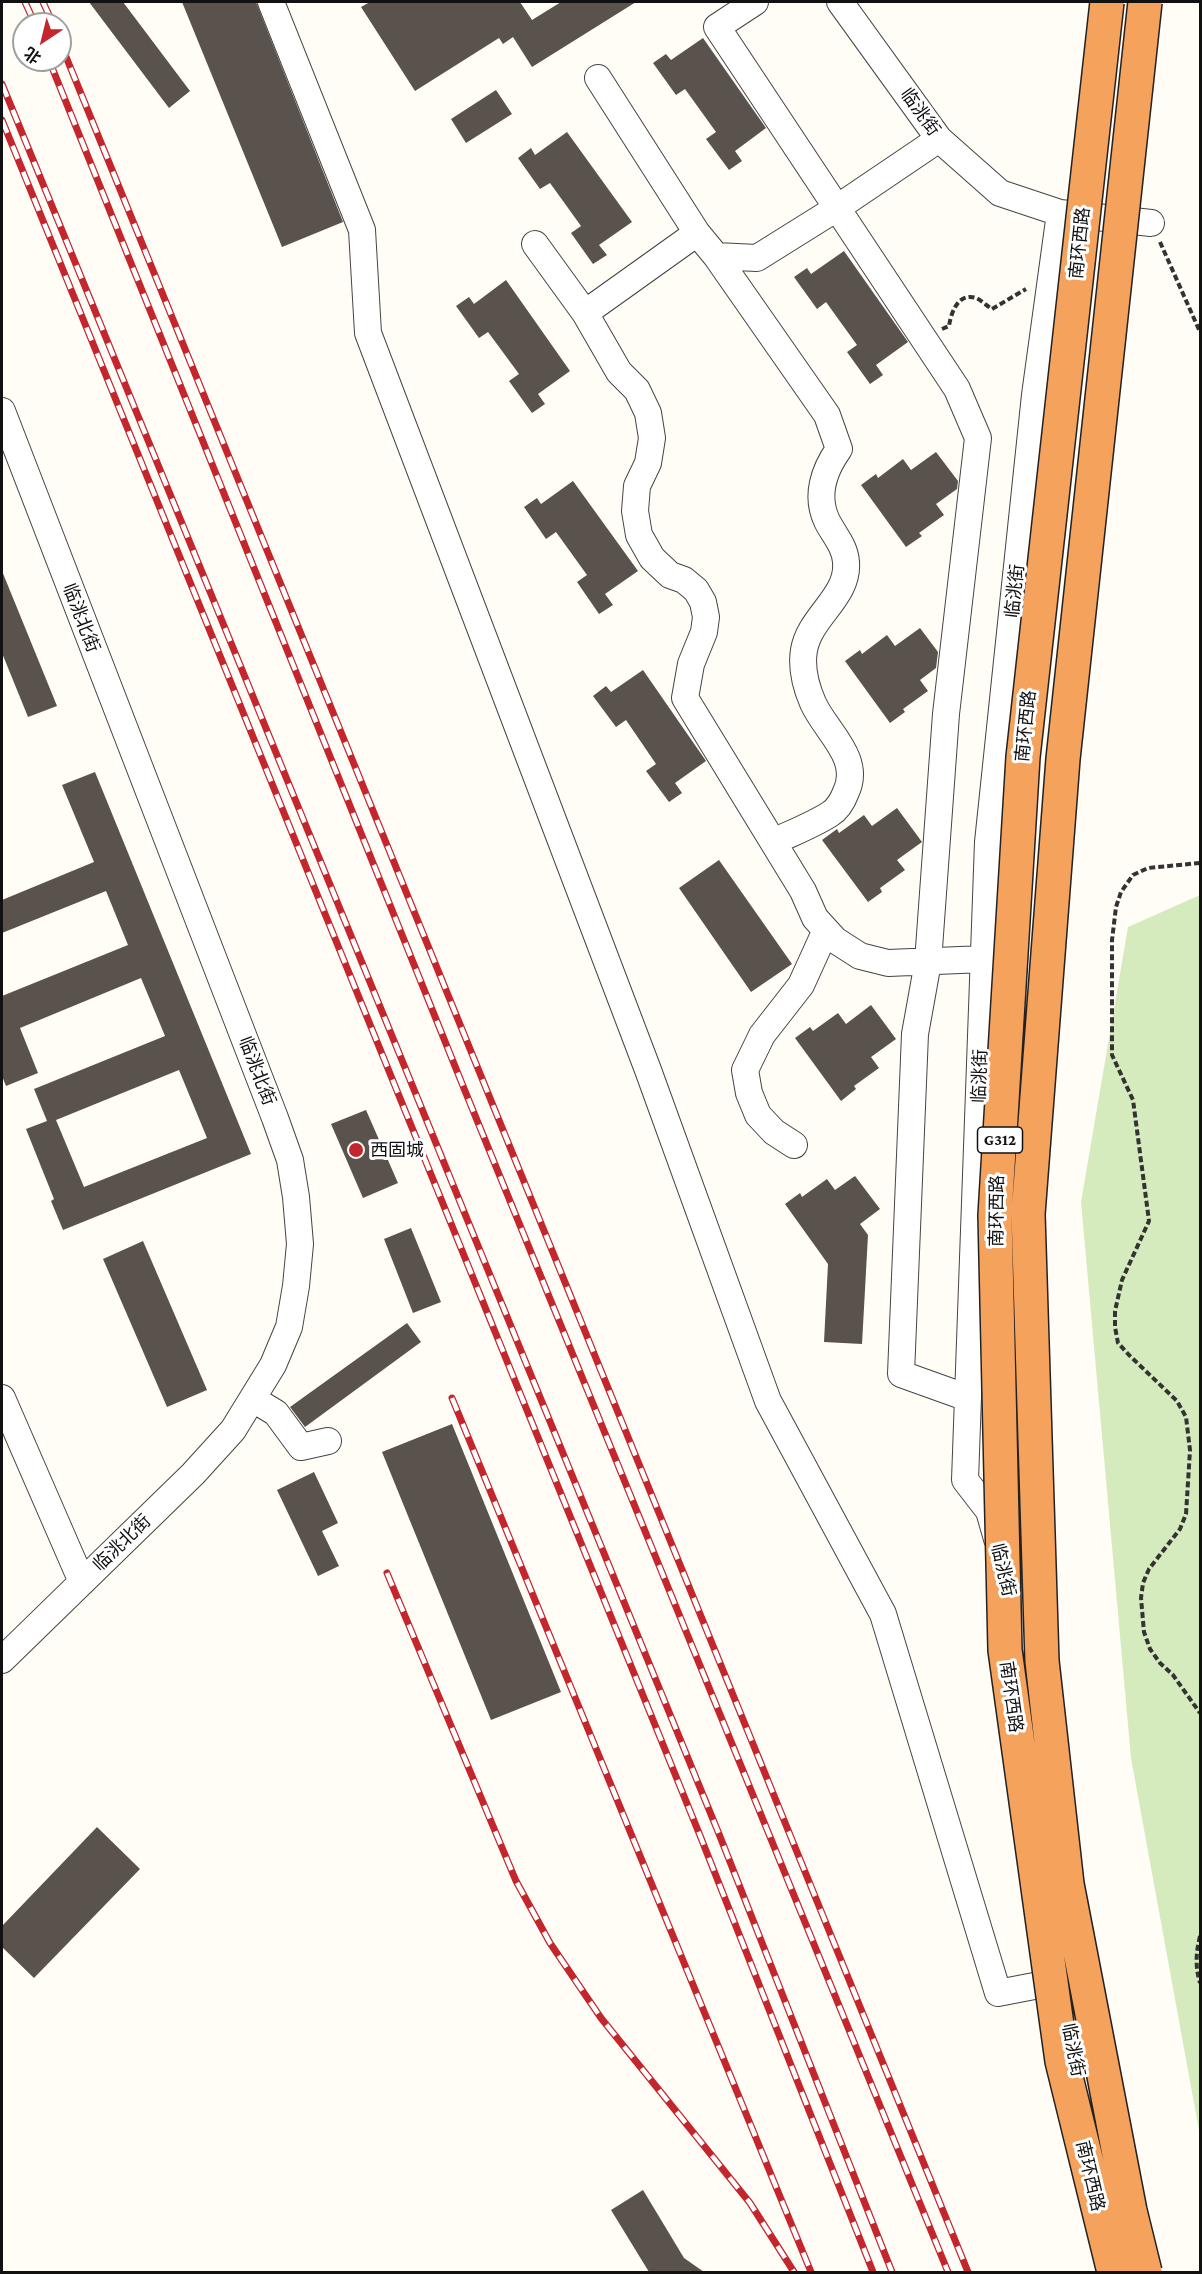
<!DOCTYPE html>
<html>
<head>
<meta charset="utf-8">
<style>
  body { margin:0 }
  #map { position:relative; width:1202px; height:2274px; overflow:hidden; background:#fffdf5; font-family:"Crimson Pro","Noto Sans SC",serif }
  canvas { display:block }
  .frame { position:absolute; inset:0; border:3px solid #111; pointer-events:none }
  .north { position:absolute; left:12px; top:12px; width:60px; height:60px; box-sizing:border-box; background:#fff; border:2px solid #a0a0a0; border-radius:50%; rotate:215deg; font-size:16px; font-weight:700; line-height:24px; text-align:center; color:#111 }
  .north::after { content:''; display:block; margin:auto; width:21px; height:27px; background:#c4262e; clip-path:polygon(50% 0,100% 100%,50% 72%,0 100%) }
</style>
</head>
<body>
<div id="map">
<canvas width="1202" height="2274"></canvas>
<div class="frame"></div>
<div class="north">北</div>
</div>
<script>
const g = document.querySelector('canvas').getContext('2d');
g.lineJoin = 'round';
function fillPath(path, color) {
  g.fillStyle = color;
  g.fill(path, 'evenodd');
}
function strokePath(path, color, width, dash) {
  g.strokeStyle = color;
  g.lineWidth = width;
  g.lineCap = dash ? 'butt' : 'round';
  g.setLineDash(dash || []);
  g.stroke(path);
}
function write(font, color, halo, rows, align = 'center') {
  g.font = font + ' "Crimson Pro","Noto Sans SC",serif';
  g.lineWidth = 6;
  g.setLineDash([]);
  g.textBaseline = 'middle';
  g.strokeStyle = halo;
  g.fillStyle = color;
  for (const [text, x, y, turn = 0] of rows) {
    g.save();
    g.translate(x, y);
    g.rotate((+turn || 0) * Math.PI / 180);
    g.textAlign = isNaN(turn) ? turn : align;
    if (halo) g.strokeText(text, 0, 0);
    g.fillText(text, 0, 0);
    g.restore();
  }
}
fillPath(new Path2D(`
  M1200,895v1241l-69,-378 -50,-556 47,-275z`), '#d5ebbd');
fillPath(new Path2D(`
  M89,2h34l67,89 -21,17z
  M182,2h74l87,220 -61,25z
  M370,2h150l12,18 29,-18h75l-104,65 -19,-30 -10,7 -4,-6 -84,53 -54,-84z
  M703,38l63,90 -31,23 7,10 -13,9 -23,-31 10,-7 -31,-43 -9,6 -23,-32 13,-9 5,6z
  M496,90l16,24 -46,29 -15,-24z
  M567,132l65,90 -33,23 8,10 -14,9 -22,-31 10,-7 -31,-43 -10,6 -22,-31 13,-10 4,7z
  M844,251l64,91 -32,23 7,10 -13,9 -23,-32 10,-7 -31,-43 -9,7 -23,-32 13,-9 4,6z
  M506,280l64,91 -32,23 7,10 -13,9 -23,-32 10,-7 -31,-42 -9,6 -23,-32 13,-9 5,7z
  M936,452l22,29 -1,8 -21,15 8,11 -25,18 3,3 -16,11 -45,-62 15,-11 2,4 25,-19 8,11z
  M573,481l65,90 -33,23 8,11 -14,9 -22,-32 10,-7 -31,-43 -10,7 -22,-32 13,-9 4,6z
  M2,571l55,135 -29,11 -26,-64z
  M920,628l18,24 -2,16 -16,12 8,11 -25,18 2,3 -15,11 -45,-62 15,-11 2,4 25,-19 8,11z
  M643,670l63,91 -31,22 7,10 -13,9 -23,-31 10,-7 -30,-44 -10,7 -23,-31 13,-10 5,6z
  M95,772l156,382 -188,76 -12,-29 3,-2 -28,-70 21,-8 -13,-32 131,-53 -24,-58 -121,50 18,45 -32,13 -4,-10v-80l126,-51 -22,-54 -104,42v-33l92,-38 -32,-77zM179,1070l28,68 -123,49 -28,-67z
  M897,808l25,34 -25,18 8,10 -25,18 2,4 -14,10 -46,-62 15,-11 2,4 25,-18 8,11z
  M719,860l73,104 -41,28 -72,-104z
  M871,1005l25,34 -25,18 8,11 -25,18 2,3 -15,12 -46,-63 15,-11 3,4 25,-18 8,11z
  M366,1110l32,73 -35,15 -32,-74z
  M855,1176l25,33 -20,15 8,11 -6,109 -38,-2 4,-78 -43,-60 15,-11 2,4 25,-18 8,11z
  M411,1228l30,74 -28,11 -29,-74z
  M143,1241l64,149 -40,17 -64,-148z
  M407,1323l14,19 -116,85 -15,-20z
  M452,1424l109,268 -70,28 -109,-268z
  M314,1472l24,51 -16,8 17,35 -21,10 -41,-86z
  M97,1827l43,42 -106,109 -32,-31v-21z
  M643,2190l41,68 20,14h-55l-38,-62z`), '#5a524d');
const minor = new Path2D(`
  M271,2l91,228 6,103 280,737 120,331 115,213 115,379 62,-12
  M755,2l-38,25 240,362 21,49 -32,276 -18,248 -13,72 -14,340 67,24
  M840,2l99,137 61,54 60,20 91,10
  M598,78l99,155 19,23 111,159 12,34c-15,21 -24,47 -12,72 7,14 18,25 19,41 3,35 -36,54 -42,88 -3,18 2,37 9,53 13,29 49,55 33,89 -3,8 -8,17 -16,22 -17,11 -38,19 -57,28
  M535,244l50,69 34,59 18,18 11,23 4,25 -4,25 -11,23 -2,25 4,24 13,23 18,17 14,5 12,10 7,12 3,15 -2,15 -13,32 -6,34 118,193 12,27 20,22 25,16 28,7 96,-4
  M716,256l41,2 80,-50 102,-69
  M585,313l112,-80
  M2,411l273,707 15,42 6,37 4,47 -4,42 -7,41 -16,38 -40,65 -40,44 -191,186
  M794,1145l-20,-13 -16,-17 -9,-22 -4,-23 17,-35 39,-50 25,-55
  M2,1398l80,184
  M253,1399l23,14 25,34 27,-6
  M997,1539l-8,-28 -24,-31 23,-638 47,-447 25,-182`);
strokePath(minor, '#444', 28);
strokePath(new Path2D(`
  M1160,242l40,90
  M942,329l7,-3c2,-13 9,-34 27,-28 5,2 11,8 16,11l34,-20
  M1200,863l-52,5 -15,7 -12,17 -5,15 -4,33v115l21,45 16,121 -27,59 -7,31v16l3,16 11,12 48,46 9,16 4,33 -4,64 -6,15 -31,40 -6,14 -2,15 3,34 6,17 10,14 13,12 27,38
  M1200,1936c-4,17 -5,30 0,47`), '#333', 4, [6, 3]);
strokePath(minor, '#fff', 26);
const rail = new Path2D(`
  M25,2l10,22
  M43,2l10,22
  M60,42l908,2230
  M49,60l414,1026 485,1186
  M2,84l717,1750 173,438
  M2,120l697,1713 174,439
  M452,1398l359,874
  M387,1573l129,308 34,62 51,75 149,185 44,69`);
strokePath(rail, '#c4262e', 7);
strokePath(rail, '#fff', 4.5, [14]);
const highwayBridge = new Path2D(`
  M1107,2l-84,755 -28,458 10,435 57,411 52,211
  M1145,2l-82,757 -35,455 14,447 25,223 63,327 15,61`);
strokePath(highwayBridge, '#222', 36, []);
strokePath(highwayBridge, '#f5a25d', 33);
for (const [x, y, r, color] of [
  [356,1150,8,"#c4262e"]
]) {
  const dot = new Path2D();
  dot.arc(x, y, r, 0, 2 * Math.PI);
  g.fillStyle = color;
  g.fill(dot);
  strokePath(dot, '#fff', 2);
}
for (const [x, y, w] of [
  [1000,1140,45]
]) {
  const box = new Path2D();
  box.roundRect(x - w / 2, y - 13, w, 26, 4.5);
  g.fillStyle = '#fff';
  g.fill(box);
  strokePath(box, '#111', 1.5);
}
write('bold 16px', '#111', null, [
  ["G312",1000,1140]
]);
write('18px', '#111', '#fff', [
  ["临洮街",920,112,54],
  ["南环西路",1080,243,-84],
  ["临洮街",1015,591,-84],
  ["临洮北街",81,618,69],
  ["南环西路",1026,726,-84],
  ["临洮北街",257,1071,69],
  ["临洮街",980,1076,-88],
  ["南环西路",997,1211,-89],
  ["临洮北街",122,1543,-44],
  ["临洮街",1003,1570,77],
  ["南环西路",1011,1697,82],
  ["临洮街",1073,2050,79],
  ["南环西路",1090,2176,77]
]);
write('18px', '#111', '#fff', [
  ["西固城",370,1150]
], 'left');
</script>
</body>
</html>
